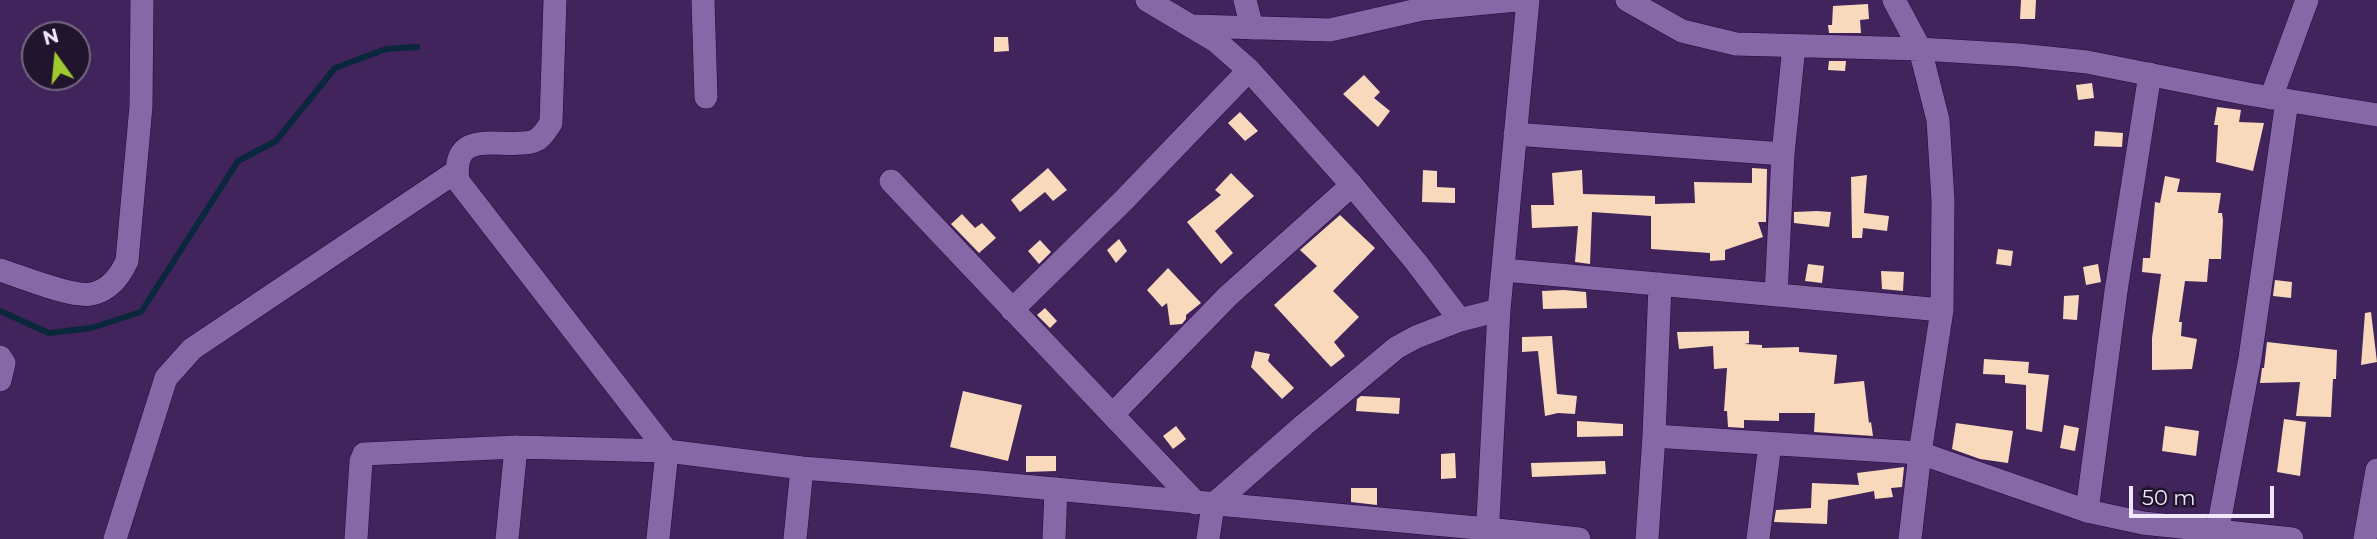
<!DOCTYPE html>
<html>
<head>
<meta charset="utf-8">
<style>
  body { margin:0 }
  #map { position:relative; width:2377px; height:539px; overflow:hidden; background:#40245b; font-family:Montserrat,sans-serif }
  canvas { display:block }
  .north { position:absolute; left:21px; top:21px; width:70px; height:70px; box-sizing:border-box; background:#21152e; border:2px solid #736980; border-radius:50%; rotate:345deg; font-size:19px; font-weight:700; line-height:28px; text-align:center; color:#efe7fb }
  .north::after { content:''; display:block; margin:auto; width:24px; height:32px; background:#9eca2f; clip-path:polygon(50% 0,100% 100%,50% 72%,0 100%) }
  .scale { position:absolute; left:2129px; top:486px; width:145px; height:32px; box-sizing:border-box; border:4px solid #efe7fb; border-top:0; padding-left:9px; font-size:21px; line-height:24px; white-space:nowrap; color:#efe7fb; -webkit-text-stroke:5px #21152e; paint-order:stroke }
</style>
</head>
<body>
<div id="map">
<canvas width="2377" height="539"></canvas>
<div class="north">N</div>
<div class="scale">50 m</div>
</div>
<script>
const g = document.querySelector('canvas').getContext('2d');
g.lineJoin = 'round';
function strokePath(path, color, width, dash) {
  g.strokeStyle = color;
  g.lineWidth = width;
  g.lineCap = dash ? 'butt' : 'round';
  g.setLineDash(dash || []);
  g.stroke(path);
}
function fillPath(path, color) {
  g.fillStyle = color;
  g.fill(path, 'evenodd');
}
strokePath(new Path2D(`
  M0,311l49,22 42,-5 50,-16 97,-151 38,-20 59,-73 51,-19 31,-2`), '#0a273c', 6);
fillPath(new Path2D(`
  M2021,0h15l-1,19h-15z
  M1868,4l1,15 -9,1 1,13h-32l-1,-8h4l1,-19z
  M994,37h14l1,14 -15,1z
  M1807,61h39l-1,10 -17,-1 1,-9z
  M1364,75l16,17 -6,6 16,13 -12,16 -35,-33z
  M2092,83l2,15 -16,2 -2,-15z
  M2217,107l24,3 -2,12 25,1 -11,48 -37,-9 2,-37h-4z
  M1240,112l18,19 -13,10 -17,-18z
  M2095,131l28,2 -1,14 -28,-1z
  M1048,168l19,22 -14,11 -8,-9 -25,20 -9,-12z
  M1752,168l15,1 -1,53h-8l5,15 -38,13v10l-15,1v-8l-59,-4v-33l-59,-4 -2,52 -15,-2 3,-36 -46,2 -1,-23h23l-2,-32 30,-3 1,24 72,2v8l40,-1 -1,-21 58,1z
  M1423,170l14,1v16l18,1v15l-33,-1z
  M1231,173l23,23 -39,35 18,22 -12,11 -34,-42 34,-27 -6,-5z
  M1867,175l-3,38 25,3 -2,15 -24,-3 -1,10h-10l-1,-61z
  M2165,176l15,3 -3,13 44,1 -3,20h4l1,7 -2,39h-12l-2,23 -22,-1 -6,41h3l-1,14 16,3 -5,30 -40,1v-32l9,-64 -19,-2 1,-14h7l5,-56 5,1z
  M1817,211l14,1 -2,15 -35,-4v-11z
  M962,214l13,14 7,-5 14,15 -17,15 -28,-29z
  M1340,215l35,33 -42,43 26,26 -25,25 11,14 -14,11 -57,-62 43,-39 -17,-16z
  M1119,239l8,12 -11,12 -9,-13z
  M1040,240l11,12 -12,12 -11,-13z
  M1998,249l15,2 -2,15 -15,-2z
  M1808,264l16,2 -2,17 -17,-2z
  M2098,264l3,18 -15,3 -3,-18z
  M1168,268l33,35 -15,12v4l-4,5 -12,1 -3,-22 -5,4 -15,-17z
  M1881,271l23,1 -1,19 -21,-2z
  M2275,280l17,2 -1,16 -18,-2z
  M1564,290l22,2 1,16 -44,1 -1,-18z
  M2079,295l-2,25 -14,-1 1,-23z
  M1045,308l12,13 -7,7 -13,-13z
  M2371,312l6,50 -16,3 4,-52z
  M1749,331v12l-5,1 18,1v3l37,-1v5l38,3 -3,29 30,-3 5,42 2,-1 2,14 -59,-4 1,-19h-36v8l-35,-1v8l-16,-1 -1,-16h-3l3,-43 -13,1 -1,-23 -34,3 -2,-17z
  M1552,336l5,58 20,2 -2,18 -17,-1 -13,3 -7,-65 -16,1v-15z
  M2267,342l70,8 -1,29h-3l-2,38 -35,-1 4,-34 -40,1 2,-15h2z
  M1255,351l15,3 -2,7 26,27 -12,11 -31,-32z
  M1984,359l45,3 -1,11 21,2 -7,57 -16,-3v-44l-21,-2v-8l-22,-1z
  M963,391l59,14 -14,56 -58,-14z
  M1361,396l39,2 -1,16 -43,-3 1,-12z
  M2284,419l22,3 -6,54 -23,-4z
  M1577,421l46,3v12l-46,1z
  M1956,423l57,8 -5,32 -28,-4 -28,-10z
  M2064,425l15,3 -4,23 -15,-3z
  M1176,426l10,13 -13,10 -10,-13z
  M2165,426l34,5 -3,25 -34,-5z
  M1455,453l1,25 -15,1v-25z
  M1026,456h30v15l-30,1z
  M1605,461l1,13 -74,3 -1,-14z
  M1904,467l-2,20 -11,1 2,9 -18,2 -1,-8 -46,9 -1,24 -53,-2 2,-12 35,-2 1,-25 47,2 -2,-12z
  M1351,488h26v17l-26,-3z`), '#f8d9bc');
const street = new Path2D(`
  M555,0l-4,123c-5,7 -10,17 -20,19 -31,7 -80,-16 -73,39l209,270 -9,88
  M703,0l3,97
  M1147,0l69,41 33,29 103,115 64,77 44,58
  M1245,0l7,28
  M1627,0l55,31 54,13 184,5 99,6 68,7 161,32 129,21
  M1894,0l26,49 18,71 5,80 -1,110 -22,143 -10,86
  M1193,26l137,4 92,-21 95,-9
  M2271,98l36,-98
  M1515,134l268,20 -7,141
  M1783,154l11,-108
  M891,181l305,322
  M0,270c20,6 72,28 91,24 18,-3 29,-18 36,-33l14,-155 1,-106
  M1504,270l438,40
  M1012,310l112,-110 125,-130
  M0,357l4,6 -4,17
  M1113,414l115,-118 124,-111
  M1654,436l266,17 167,58 56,12 149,16
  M2087,511l29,-220 34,-217
  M115,539l51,-161 26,-29 265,-178
  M356,539l5,-78 3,-7 152,-7 151,4 135,17 177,14 509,47 91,10
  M507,539l9,-92
  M795,539l7,-71
  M1054,539l2,-50
  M1208,539l5,-34 91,-80 92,-77 20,-11 44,-17 39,-10
  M1487,539l12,-229 29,-310
  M1647,539l7,-103 6,-152
  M1758,539l12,-95
  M2216,539l34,-181 37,-257
  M2365,539l12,-69`);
strokePath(street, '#26083f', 24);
strokePath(street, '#8568a5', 23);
</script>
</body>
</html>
